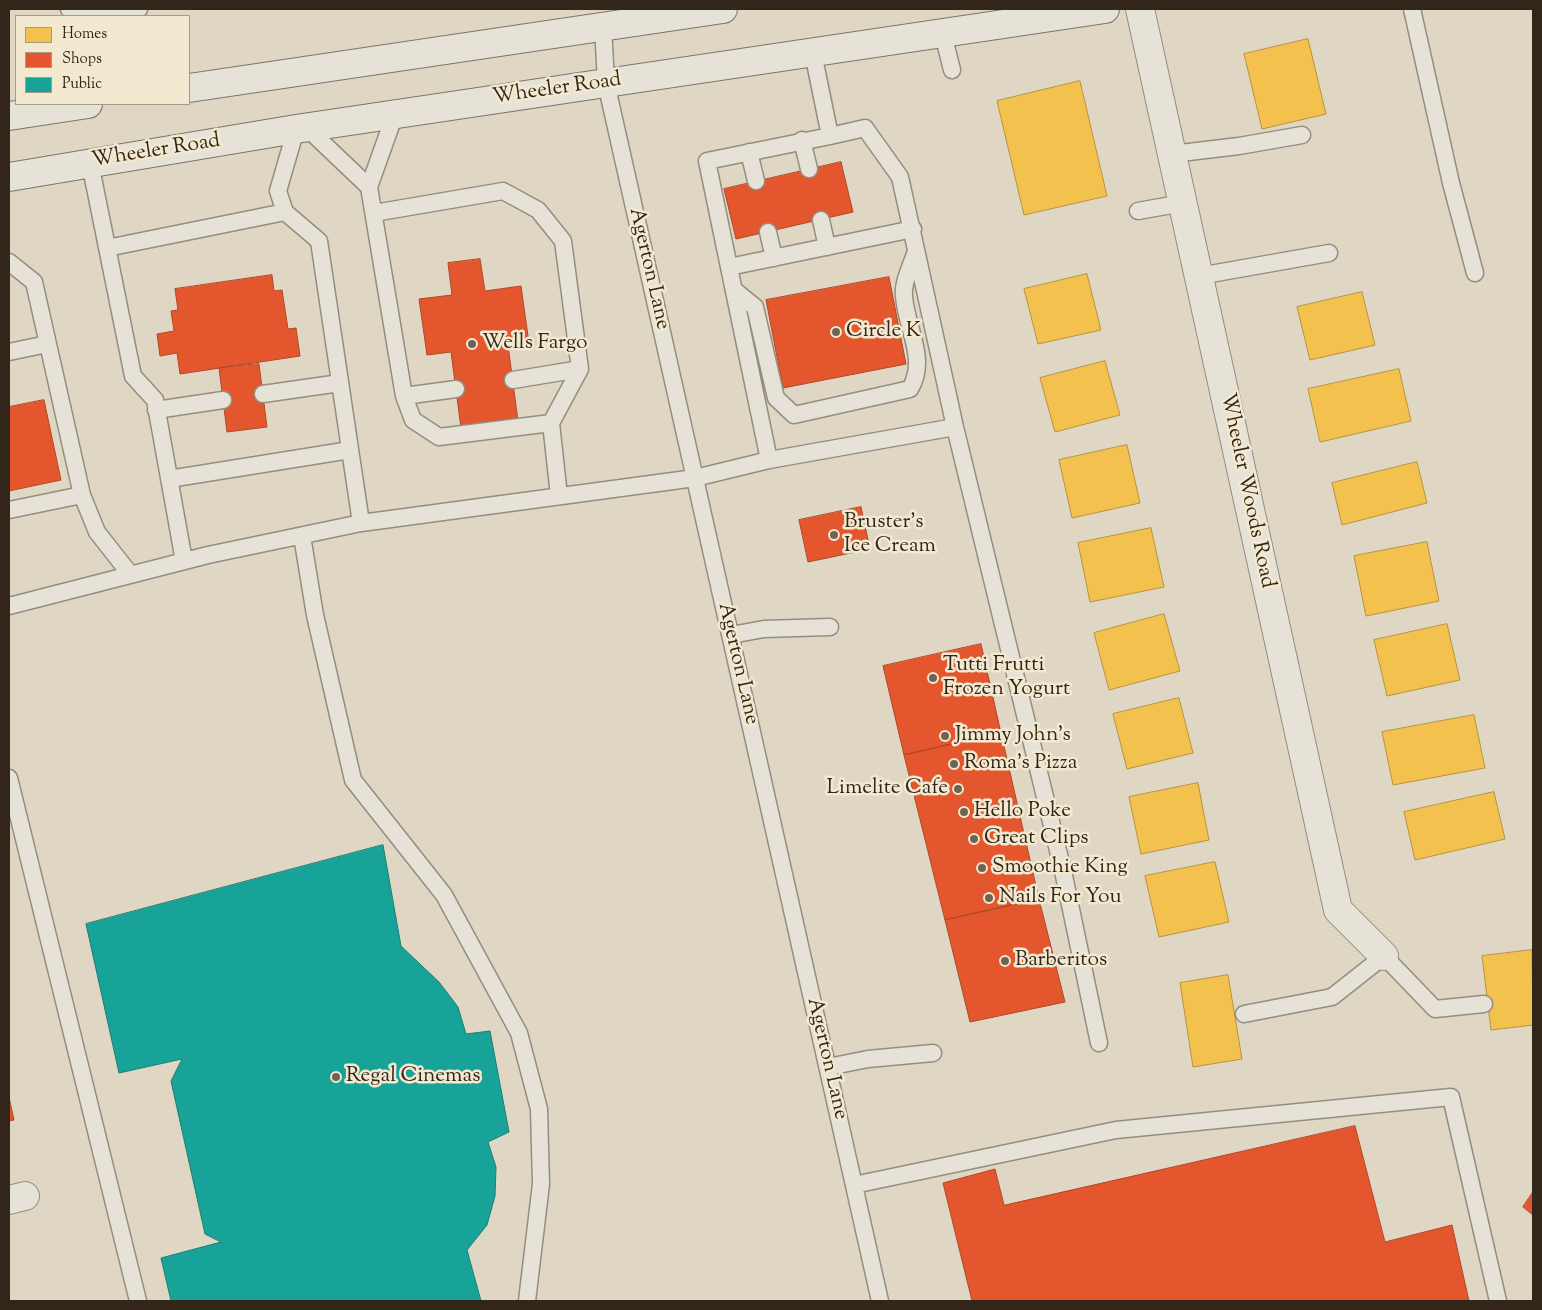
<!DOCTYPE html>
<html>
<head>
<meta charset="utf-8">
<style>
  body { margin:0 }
  #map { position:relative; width:1542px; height:1310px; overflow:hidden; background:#dfd7c3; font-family:"Sorts Mill Goudy",serif }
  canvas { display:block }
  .frame { position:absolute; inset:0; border:10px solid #322519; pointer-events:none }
  .legend { position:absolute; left:15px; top:15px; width:175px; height:90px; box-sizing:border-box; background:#f2e9d0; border:1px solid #a59b87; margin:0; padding:6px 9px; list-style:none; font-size:15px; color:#322519 }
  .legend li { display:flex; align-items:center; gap:10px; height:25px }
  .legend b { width:25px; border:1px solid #a59b87 }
</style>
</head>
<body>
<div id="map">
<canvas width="1542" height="1310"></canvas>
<div class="frame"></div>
<ul class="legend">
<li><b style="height:14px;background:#f2c14e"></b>Homes</li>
<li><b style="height:14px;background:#e4572e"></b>Shops</li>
<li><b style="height:14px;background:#17a398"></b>Public</li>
</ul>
</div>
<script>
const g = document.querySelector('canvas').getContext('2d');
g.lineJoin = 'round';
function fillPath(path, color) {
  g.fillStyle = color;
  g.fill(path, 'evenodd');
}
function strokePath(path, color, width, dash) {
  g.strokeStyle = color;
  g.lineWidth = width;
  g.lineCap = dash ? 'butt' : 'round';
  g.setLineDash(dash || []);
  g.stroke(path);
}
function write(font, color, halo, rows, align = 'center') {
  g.font = font + ' "Sorts Mill Goudy",serif';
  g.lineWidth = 5;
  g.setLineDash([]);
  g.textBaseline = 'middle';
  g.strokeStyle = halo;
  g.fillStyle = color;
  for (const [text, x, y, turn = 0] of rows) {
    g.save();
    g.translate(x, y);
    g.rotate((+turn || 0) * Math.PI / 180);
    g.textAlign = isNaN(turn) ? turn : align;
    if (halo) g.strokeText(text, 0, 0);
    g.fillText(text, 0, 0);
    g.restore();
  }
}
const homes = new Path2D(`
  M1308,39l18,75 -64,15 -18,-75z
  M1080,81l27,115 -83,19 -27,-114z
  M1087,274l14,56 -63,14 -14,-55z
  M1362,292l13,53 -65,15 -13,-53z
  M1105,361l15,54 -65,17 -15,-54z
  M1399,369l12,52 -91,21 -12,-53z
  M1127,445l13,58 -68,15 -13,-58z
  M1417,462l10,41 -85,22 -10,-42z
  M1151,528l13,59 -74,15 -12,-59z
  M1427,542l12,59 -73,15 -12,-60z
  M1164,614l16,57 -71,19 -15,-57z
  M1447,624l13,56 -73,16 -13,-56z
  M1179,698l14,55 -66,16 -14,-55z
  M1474,715l11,53 -92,17 -11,-53z
  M1198,783l11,57 -68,14 -12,-57z
  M1494,792l11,47 -90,21 -11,-48z
  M1215,862l14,60 -70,15 -14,-61z
  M1532,950l1,75 -42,5 -9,-74z
  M1228,975l14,84 -49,8 -13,-84z`);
fillPath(homes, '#f2c14e');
strokePath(homes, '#b8923e', 1);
const shops = new Path2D(`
  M841,162l12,50 -117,27 -12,-50z
  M480,259l5,32 36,-5 8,57 -21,2 10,76 -57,7 -10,-76 -24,3 -8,-56 33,-4 -4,-32z
  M272,275l2,16 8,-1 6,39 8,-1 4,28 -120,18 -3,-21 -17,3 -3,-22 17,-3 -3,-20 7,-1 -3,-21z
  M889,277l17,87 -123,24 -17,-88z
  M259,364l8,63 -40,5 -8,-64z
  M44,400l17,80 -52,11v-84z
  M861,507l9,42 -62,13 -9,-42z
  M981,644l20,89 -97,22 -21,-89z
  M1001,733l38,166 -94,21 -41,-165z
  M1039,899l26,103 -95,20 -25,-102z
  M9,1097l5,23 -5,1z
  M1355,1126l30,116 67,-17 17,76h-497l-29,-118 52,-14 9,36z
  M1533,1192v23l-10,-8z`);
fillPath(shops, '#e4572e');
strokePath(shops, '#af4828', 1);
const public = new Path2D(`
  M383,845l18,101 38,36 19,25 8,27 24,-3 19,101 -21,10 8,25 -1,29 -8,29 -20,25 14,51h-310l-10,-43 60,-16 -16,-8 -34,-153 11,-22 -63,14 -33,-149z`);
fillPath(public, '#17a398');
strokePath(public, '#1f7d72', 1);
const service = new Path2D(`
  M69,9l8,7
  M1412,9l39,174 24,90
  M88,16l51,-7
  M603,26l3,57 274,1218
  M943,34l9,36
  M813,53l17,83 -123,25 62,299 186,-33 -55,-250 -35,-49 -35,8
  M307,128l62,59 26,-73
  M296,129l-18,62 7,21 34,29 42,282
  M802,140l7,29
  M749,152l7,29
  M1172,154l67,-8 63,-11
  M90,163l43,213 22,24 29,161
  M369,187l35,209 9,24 26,17 112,-14
  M1138,211l45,-8
  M374,213l129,-22 35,19 25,31 17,128 -29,54 8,73
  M821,220l6,27
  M768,232l6,26
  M107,248l178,-36
  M9,262l25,20 48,213 -73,15
  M729,267l184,-38
  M1199,276l130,-23
  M734,290l21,17 21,91 18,17 116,-26c18,-30 -4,-61 -6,-93 -2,-13 8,-32 12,-45
  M9,352l38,-8
  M513,380l67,-11
  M263,394l77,-11
  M404,396l52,-7
  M156,410l67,-10
  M955,427l108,444 36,172
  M169,479l181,-29
  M82,495l15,37 33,42
  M302,536l13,79 38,165 91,115 75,138 20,76 1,38 1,37 -14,117
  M9,606l199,-51 153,-32 334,-45 74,-18
  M731,635l33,-6 66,-2
  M9,778l129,523
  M1244,1014l88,-17 52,-41 51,53 49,-5
  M828,1067l40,-8 65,-6
  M854,1185l262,-55 335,-33 47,204`);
const minor = new Path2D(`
  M1140,9l198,901 46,46
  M9,1200l16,-4`);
const secondary = new Path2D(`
  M189,88l534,-79
  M9,116l79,-12
  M9,177l287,-48 809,-120`);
strokePath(service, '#948d80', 19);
strokePath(minor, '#948d80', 30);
strokePath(secondary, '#7b756a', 30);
strokePath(service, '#e6e2d7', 16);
strokePath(minor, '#e6e2d7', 28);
strokePath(secondary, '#e6e2d7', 28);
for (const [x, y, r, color] of [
  [836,332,5,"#6f6354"],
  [472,344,5,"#6f6354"],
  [834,535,5,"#6f6354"],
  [933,678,5,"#6f6354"],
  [945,736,5,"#6f6354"],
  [954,764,5,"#6f6354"],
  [958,789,5,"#6f6354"],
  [964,812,5,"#6f6354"],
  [974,839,5,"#6f6354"],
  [982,868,5,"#6f6354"],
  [989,898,5,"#6f6354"],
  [1005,961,5,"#6f6354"],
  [336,1077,5,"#6f6354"]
]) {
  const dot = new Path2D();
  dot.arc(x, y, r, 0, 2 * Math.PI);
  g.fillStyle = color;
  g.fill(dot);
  strokePath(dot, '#f2e9d0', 2);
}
write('21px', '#322519', '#f2e9d0', [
  ["Wheeler Road",557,90,-8],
  ["Wheeler Road",156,152,-9],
  ["Agerton Lane",648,269,77],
  ["Wheeler Woods Road",1246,491,78],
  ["Agerton Lane",737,664,77],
  ["Agerton Lane",826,1059,77]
]);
write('21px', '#322519', '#f2e9d0', [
  ["Circle K",846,332],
  ["Wells Fargo",482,344],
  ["Bruster's",844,523],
  ["Ice Cream",844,547],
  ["Tutti Frutti",943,666],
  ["Frozen Yogurt",943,690],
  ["Jimmy John's",955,736],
  ["Roma's Pizza",964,764],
  ["Limelite Cafe",948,789,"right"],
  ["Hello Poke",974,812],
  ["Great Clips",984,839],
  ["Smoothie King",992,868],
  ["Nails For You",999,898],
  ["Barberitos",1015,961],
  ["Regal Cinemas",346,1077]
], 'left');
</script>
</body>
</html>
